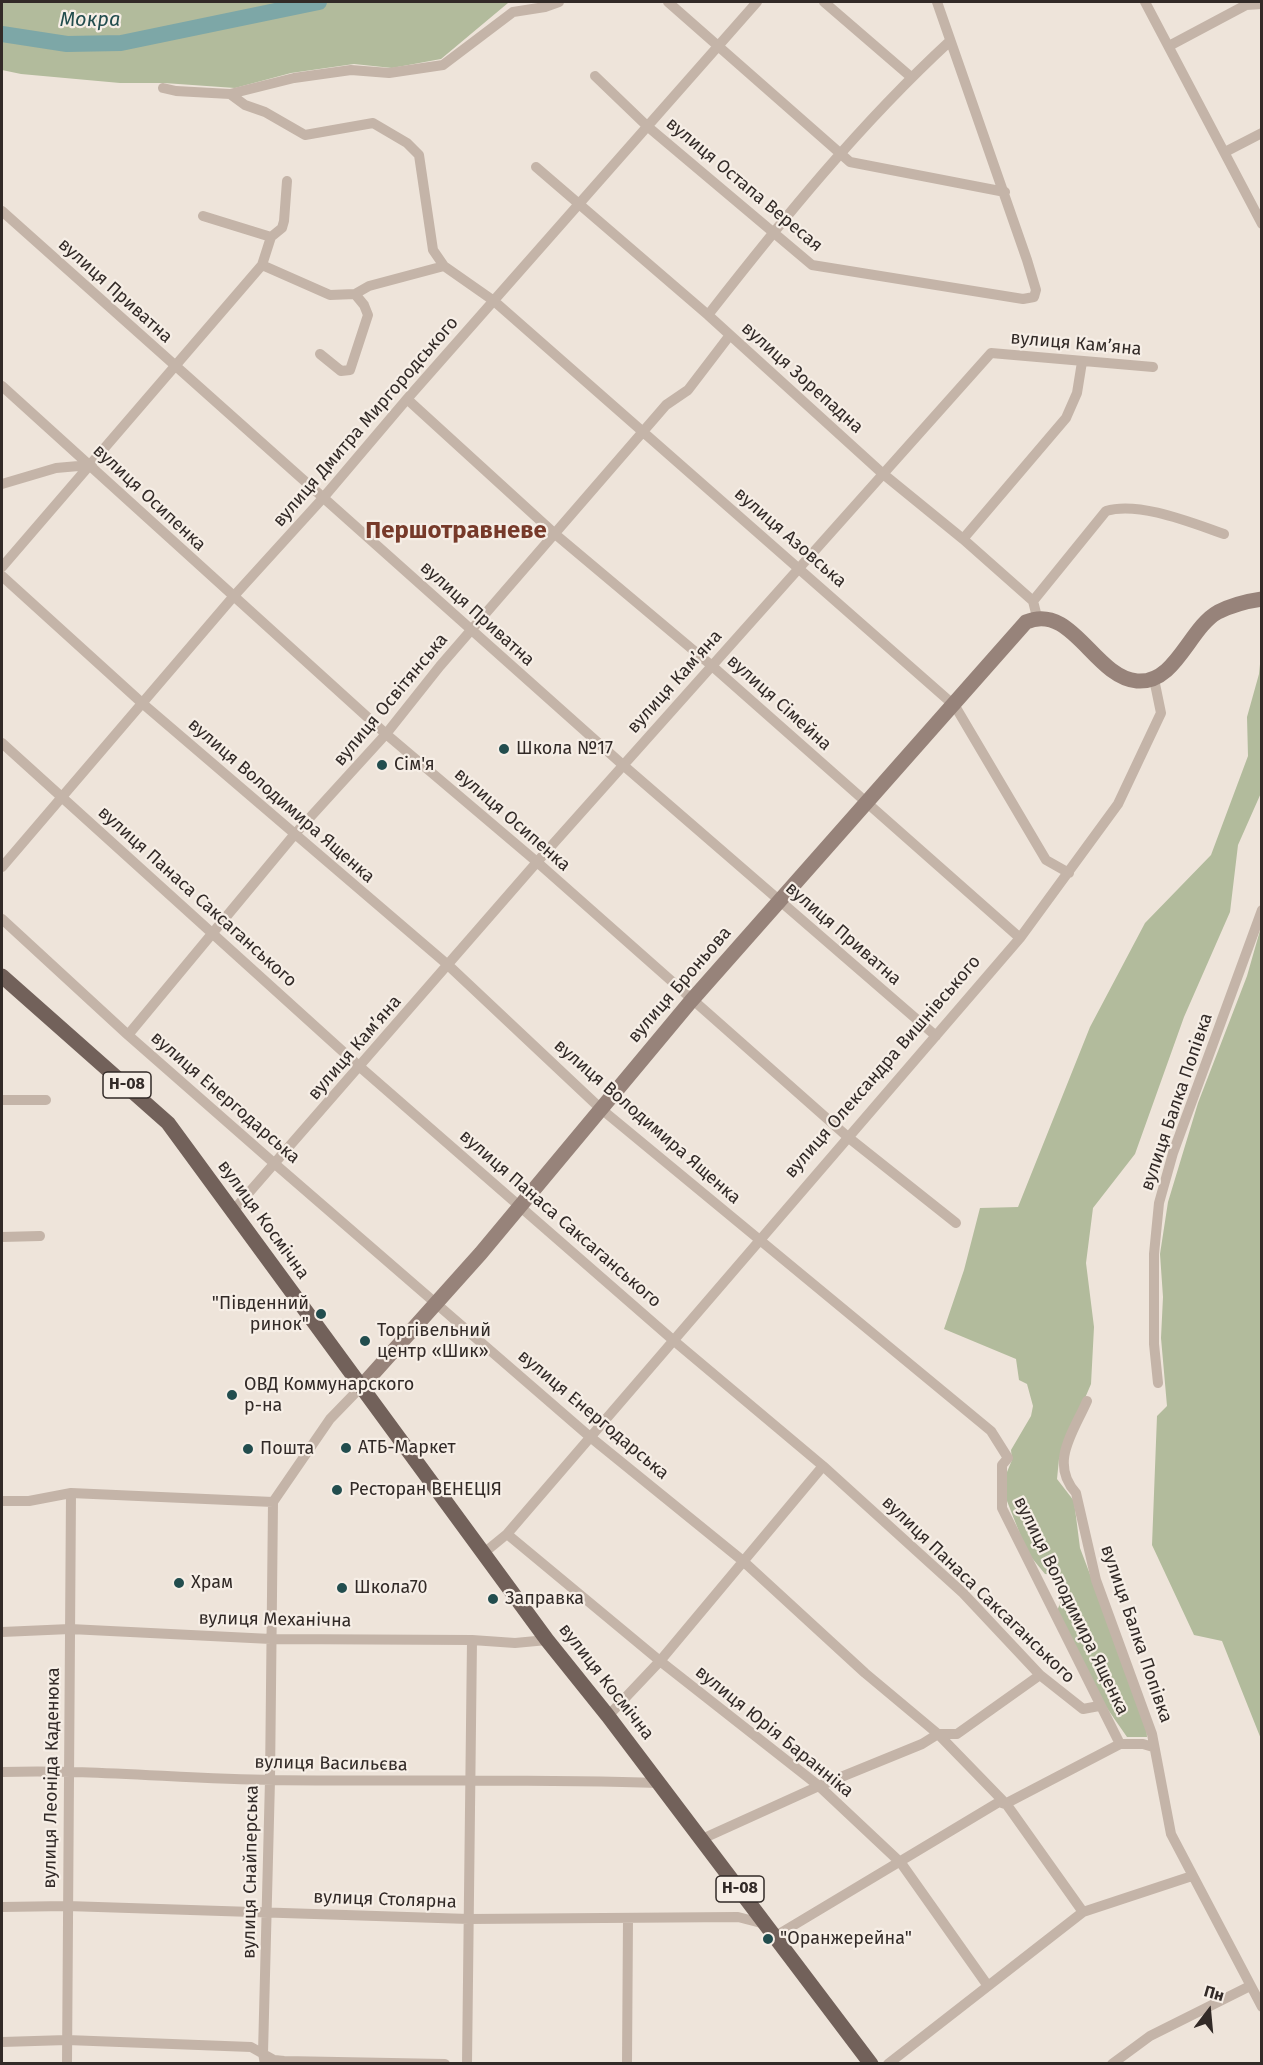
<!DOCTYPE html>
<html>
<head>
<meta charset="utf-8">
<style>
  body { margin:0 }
  #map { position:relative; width:1263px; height:2065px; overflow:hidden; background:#eee4da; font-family:"Fira Sans",sans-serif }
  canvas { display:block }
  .frame { position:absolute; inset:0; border:3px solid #322a27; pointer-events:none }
  .north { position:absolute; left:1179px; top:1981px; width:60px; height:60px; -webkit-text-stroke:4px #f6eee6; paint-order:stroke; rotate:16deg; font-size:16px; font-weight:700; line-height:24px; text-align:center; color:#322a27 }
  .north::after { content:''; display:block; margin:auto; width:21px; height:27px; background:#322a27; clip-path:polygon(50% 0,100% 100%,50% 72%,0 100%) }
</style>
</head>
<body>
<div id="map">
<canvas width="1263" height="2065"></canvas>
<div class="frame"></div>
<div class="north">Пн</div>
</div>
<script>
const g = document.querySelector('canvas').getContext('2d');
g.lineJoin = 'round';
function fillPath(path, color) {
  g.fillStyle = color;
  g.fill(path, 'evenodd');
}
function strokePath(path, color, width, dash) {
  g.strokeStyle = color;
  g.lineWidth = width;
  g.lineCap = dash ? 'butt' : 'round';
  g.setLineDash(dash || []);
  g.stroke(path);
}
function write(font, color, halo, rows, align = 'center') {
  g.font = font + ' "Fira Sans",sans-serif';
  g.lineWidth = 4.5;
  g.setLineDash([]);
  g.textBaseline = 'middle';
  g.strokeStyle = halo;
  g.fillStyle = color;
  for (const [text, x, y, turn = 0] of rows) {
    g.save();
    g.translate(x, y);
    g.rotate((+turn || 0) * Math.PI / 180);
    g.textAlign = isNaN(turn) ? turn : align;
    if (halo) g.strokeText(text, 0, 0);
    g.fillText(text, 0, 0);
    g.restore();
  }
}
fillPath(new Path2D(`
  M2,2h515l-9,1 -67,56 -49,9 -38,-4 -63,9 -56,15 -71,-5h-44l-99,-9 -19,-4z
  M1261,654v139l-23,52 -8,67 -46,105 -49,137 -42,54 -7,55 8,64 -3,57 -32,75 -2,20 17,22 6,47 66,174 1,15h-20l-25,-36 -45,-90 10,-25 -5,-11 -17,-1 -18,-22 -20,-51v-29l5,-12 -1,-10 20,-34 2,-10 -6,-22 -8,-4 -3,-21 -72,-30 20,-59 16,-62 38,-1 72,-180 55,-104 66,-68 37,-99 -1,-39 12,-43z
  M1261,927v812l-39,-98 -28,-6 -42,-90 5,-129 10,-10 -6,-68 2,-41 -3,-43 8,-52 30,-99 49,-127z`), '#b2bb9c');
strokePath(new Path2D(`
  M2,34l65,10 54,-1 198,-41`), '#7da7a7', 16);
strokePath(new Path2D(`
  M668,2l182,160 155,30
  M824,2l87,75
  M1145,2l117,222
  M1169,46l77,-41 16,-1
  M595,76l52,50 165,139 211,34 11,-2 2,-7 -9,-30 -90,-258
  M163,88l13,3 54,3 15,11 20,7 40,23 68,-12 34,20 12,12 14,95 11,16 50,35 461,405 91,154 23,13
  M230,94l64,-16 57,-8 38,3 54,-8 70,-53 32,-5 14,-5
  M1225,152l37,-19
  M536,167l172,148 174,158 81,66 70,62 4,16
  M2,211l621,554 313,271
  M203,216l68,21
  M262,265l9,-28 11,-9 2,-7 3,-40
  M708,315c75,-96 152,-191 242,-274
  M320,354l21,17 9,-1 18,-55 -4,-10 -9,-11
  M2,386l384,348 151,128 312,276 107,85
  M407,399l148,135 156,131 309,273
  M2,484l54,-16 34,-3
  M963,539l103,-121 11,-25 5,-31
  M2,567l260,-302 68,30 25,-1 14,-8 75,-20
  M2,576l140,127 306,262 152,143 391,323 17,27 -6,7v43l118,236h23l10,3
  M1033,601l73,-90c33,-10 86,12 118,23
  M2,743l358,324 313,273 150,126 140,127 77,82 43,34 16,-3
  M2,867l231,-270 90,-99 84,-99 350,-397
  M2,919l126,116 147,129 314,272 154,125 122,112 73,61 69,71 76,107
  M128,1035l166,-200 92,-101 54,-68 226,-261 22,-15 42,-55
  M2,1100h44
  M232,1212l305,-350 454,-509 162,14
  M2,1237l38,-1
  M1158,1383l-4,-39v-90l5,-51 14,-50 89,-243
  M1087,1401c-14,32 -38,62 -11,92l20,87 56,154 19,100 91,173
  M2,1501h27l42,-8 202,9 57,-83 31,-32
  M507,1534l153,127 159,125 82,77 87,123
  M485,1552l22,-18 513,-596 98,-134 43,-91 -7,-34
  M2,1632l68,-3 201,10 201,1 43,3 32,-3
  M608,1716l52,-55 163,-195
  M2,1772c91,-3 181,7 272,8 128,2 257,-2 385,3
  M702,1839l117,-53 103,-42 16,-10h19l83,-59
  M2,1907l65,-1 402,13 269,-2 27,7
  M774,1937l225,-135 6,2 115,-60
  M2,2042l65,-2 184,7 23,13 10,1 161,3
  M67,2064l4,-571
  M265,2064l-2,-11 7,-273 3,-278
  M467,2064l5,-424
  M627,2064l1,-146
  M888,2064l195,-152 109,-36
  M1112,2064l38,-28 100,-50`), '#c4b4a8', 10);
strokePath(new Path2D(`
  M361,1387l120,-134 210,-252 335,-379c46,-20 68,55 111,59 39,3 52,-53 81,-69 12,-6 30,-11 44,-13`), '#97837a', 15);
strokePath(new Path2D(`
  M2,976l166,147 379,517 61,76 263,348`), '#72615a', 15);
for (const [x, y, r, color] of [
  [504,749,6,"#224d4e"],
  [382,765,6,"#224d4e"],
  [321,1314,6,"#224d4e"],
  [365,1341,6,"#224d4e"],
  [232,1395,6,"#224d4e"],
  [346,1448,6,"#224d4e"],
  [248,1449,6,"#224d4e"],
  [337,1490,6,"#224d4e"],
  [179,1583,6,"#224d4e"],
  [342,1588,6,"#224d4e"],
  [493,1599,6,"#224d4e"],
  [768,1939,6,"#224d4e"]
]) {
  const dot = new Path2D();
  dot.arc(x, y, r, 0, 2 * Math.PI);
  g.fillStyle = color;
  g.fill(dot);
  strokePath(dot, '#f6eee6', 2);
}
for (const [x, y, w] of [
  [127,1085,48],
  [740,1889,48]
]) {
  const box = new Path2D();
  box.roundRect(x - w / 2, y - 13, w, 26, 4.5);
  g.fillStyle = '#f6eee6';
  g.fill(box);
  strokePath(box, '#322a27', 1.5);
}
write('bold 16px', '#322a27', null, [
  ["Н-08",127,1085],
  ["Н-08",740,1889]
]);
write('18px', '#322a27', '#f6eee6', [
  ["вулиця Остапа Вересая",744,185,40],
  ["вулиця Приватна",115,291,42],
  ["вулиця Кам’яна",1076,344,5],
  ["вулиця Зорепадна",802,378,42],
  ["вулиця Дмитра Миргородського",366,422,-49],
  ["вулиця Осипенка",149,498,43],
  ["вулиця Азовська",790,538,41],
  ["вулиця Приватна",477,614,42],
  ["вулиця Кам’яна",675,682,-48],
  ["вулиця Освітянська",391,700,-50],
  ["вулиця Сімейна",779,703,42],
  ["вулиця Володимира Ященка",281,801,41],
  ["вулиця Осипенка",512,820,41],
  ["вулиця Панаса Саксаганського",197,897,42],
  ["вулиця Приватна",843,934,41],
  ["вулиця Броньова",680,985,-49],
  ["вулиця Кам’яна",355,1048,-49],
  ["вулиця Олександра Вишнівського",883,1067,-49],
  ["вулиця Енергодарська",225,1098,41],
  ["вулиця Балка Попівка",1177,1102,-71],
  ["вулиця Володимира Ященка",647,1122,41],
  ["вулиця Панаса Саксаганського",560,1219,41],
  ["вулиця Космічна",263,1220,54],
  ["вулиця Енергодарська",593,1415,40],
  ["вулиця Панаса Саксаганського",978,1590,44],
  ["вулиця Володимира Ященка",1071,1606,64],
  ["вулиця Механічна",275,1620,1],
  ["вулиця Балка Попівка",1136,1634,71],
  ["вулиця Космічна",606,1682,52],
  ["вулиця Юрія Баранніка",774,1732,39],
  ["вулиця Васильєва",331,1764,1],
  ["вулиця Леоніда Каденюка",52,1778,-89],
  ["вулиця Снайперська",251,1872,-89],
  ["вулиця Столярна",385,1900,2]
]);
write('18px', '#322a27', '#f6eee6', [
  ["Школа №17",516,749],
  ["Сім'я",394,765],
  ["\"Південний",309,1304,"right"],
  ["ринок\"",309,1325,"right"],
  ["Торгівельний",377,1331],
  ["центр «Шик»",377,1352],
  ["ОВД Коммунарского",244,1385],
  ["р-на",244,1406],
  ["АТБ-Маркет",358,1448],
  ["Пошта",260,1449],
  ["Ресторан ВЕНЕЦІЯ",349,1490],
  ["Храм",191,1583],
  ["Школа70",354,1588],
  ["Заправка",505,1599],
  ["\"Оранжерейна\"",780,1939]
], 'left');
write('italic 20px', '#224d4e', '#f6eee6', [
  ["Мокра",90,20]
]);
write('bold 24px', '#773a2a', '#f6eee6', [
  ["Першотравневе",456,531]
]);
</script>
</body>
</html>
